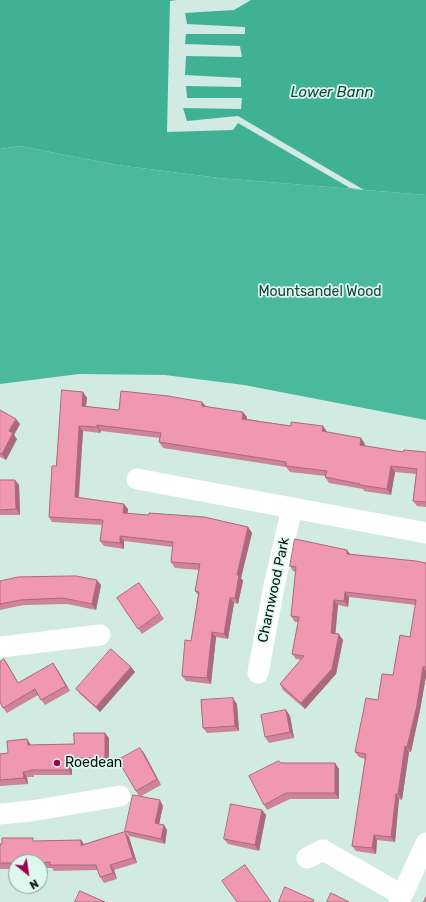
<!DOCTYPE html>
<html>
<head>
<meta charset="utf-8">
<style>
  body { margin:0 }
  #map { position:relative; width:426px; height:902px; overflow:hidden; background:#d1ebe2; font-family:Rubik,sans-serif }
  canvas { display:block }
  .north { position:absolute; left:8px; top:854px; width:40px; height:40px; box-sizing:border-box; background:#def8ef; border:1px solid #899d96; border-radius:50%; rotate:150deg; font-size:11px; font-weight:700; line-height:16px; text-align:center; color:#0a1411 }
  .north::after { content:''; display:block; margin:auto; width:14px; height:18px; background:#9d044f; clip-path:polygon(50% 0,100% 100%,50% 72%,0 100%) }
</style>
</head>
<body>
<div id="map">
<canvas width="426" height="902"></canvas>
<div class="north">N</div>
</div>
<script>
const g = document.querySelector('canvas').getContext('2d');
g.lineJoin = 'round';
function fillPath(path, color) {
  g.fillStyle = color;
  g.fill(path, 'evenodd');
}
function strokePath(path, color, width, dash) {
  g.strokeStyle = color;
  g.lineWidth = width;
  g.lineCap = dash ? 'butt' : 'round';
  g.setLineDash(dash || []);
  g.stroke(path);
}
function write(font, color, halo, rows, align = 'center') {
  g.font = font + ' Rubik,sans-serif';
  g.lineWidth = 3.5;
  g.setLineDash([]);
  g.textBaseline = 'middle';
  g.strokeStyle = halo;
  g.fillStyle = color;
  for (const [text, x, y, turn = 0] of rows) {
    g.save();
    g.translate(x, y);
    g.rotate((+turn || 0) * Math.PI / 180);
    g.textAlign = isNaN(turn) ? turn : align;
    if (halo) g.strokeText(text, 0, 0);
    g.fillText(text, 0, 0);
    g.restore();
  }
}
fillPath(new Path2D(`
  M20,146l97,19 102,13 207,17v225l-182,-35 -79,-10 -86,-1 -79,10v-235z`), '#4ab99d');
fillPath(new Path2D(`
  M0,0h426v195l-207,-17 -102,-13 -97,-19 -20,3z`), '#41b195');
fillPath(new Path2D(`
  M177,0h74l-17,10 -49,3 2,11 58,3v7h-59l-1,10 55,2 2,11 -56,-1 -1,19 56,3v9l-55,-1 1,12h55l-1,11 -58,-1 4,13 51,-5 126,74 -14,-2 -112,-65 -5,7 -66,2 3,-131z`), '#d1ebe2');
strokePath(new Path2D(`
  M137,479l289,54
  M0,647l100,-12
  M258,673l16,-87 18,-78
  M0,814l31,-3 89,-15
  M307,858l16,-8 79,45
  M399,902l27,-59`), '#fff', 21);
fillPath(new Path2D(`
  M83,392l4,6 -1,9 33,3 83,-8 4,4 41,11v2l44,7h32l4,6 38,12 -1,2 39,6h23v55l-9,-1 -4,-5 3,-27 -21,-2 -4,23 -27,-4 -1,-2 -34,-6 -4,-6 1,-1 -36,-4 -4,-5 -123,-19 -4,-6 1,-4 -59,-7 -1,2 -17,-2 -4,67 49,11 -1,4 121,14 4,6 -11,45 2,3 -5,23 -4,-1 -6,36 -12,-2 -5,47 -25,-3 -4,-5 9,-35 7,-46 -3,-4 4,-21 -24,-2 -4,-6 2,-15 -49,-6v8l-20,-3 -4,-5 2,-16 -50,-3 -3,-5 7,-51z
  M0,410l20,14 -6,11 3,4 -11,21 -6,-3z
  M0,480h15l4,5 1,30h-20z
  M350,554l76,9v113l-6,34 -9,42h-2l-7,48 -3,-1 -4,43 -18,-2 -1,14 -20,-3 -4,-5 13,-87 -6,-2 -4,-5 23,-52 15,-25 17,-38 6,-32 -67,-8 -1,10 -10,-2 -3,28 8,7 -7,34 -31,35 -22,-19 -3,-6 21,-24 -5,-1 -4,-5 6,-32h-3l-4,-6 5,-44 -3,-1 -3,-5z
  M0,581l101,4 -5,25 -29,-6 -43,1 -24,5z
  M139,583l25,36 -22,15 -25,-36z
  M4,659l14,24 35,-20 4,6 13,22 -25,14 -7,-10 -31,18 -4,-5z
  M131,667l4,5 -35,40 -20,-18 -4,-5z
  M237,704l2,27 -32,2 -4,-5z
  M286,710l4,6 4,22 -25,5 -4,-6z
  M109,738v25l-37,1v11h-38v2h-7l1,7 -28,2v-32l8,-1 23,-8 43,-1z
  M144,753l17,32 -20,11 22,10 -4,18 5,1 3,5 -2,14 -36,-8 -4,-5 14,-35 -3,-5z
  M281,763h54l4,6v30h-49l-23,11 -3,-5z
  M262,810l4,5 -7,36 -31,-7 -4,-5z
  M129,837l8,26 -23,7 3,9 -13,4 -4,-6 -2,-7 -44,1 -2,-3h-12v-6h-24v7h-16v-25h2l33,-3 46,-1 3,4z`), '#ce8398');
fillPath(new Path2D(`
  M83,392l4,6 -2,14 -3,-6z
  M202,402l4,5 -4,-1z
  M243,412l4,5 -1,7 -4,-5z
  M16,419l4,5 -6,11 3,4 -11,21 -4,-6 7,-23z
  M97,425l4,6 -1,2 -3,-6z
  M79,426l4,5 -5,72 -3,-6z
  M323,426l4,6 -1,5 -4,-6z
  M361,438l4,6 -1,6 -4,-5z
  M391,466l4,6 -4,23 -4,-6z
  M15,480l4,5 1,30 -4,-6z
  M124,504l4,5 -1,9 -4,-5z
  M248,527l4,6 -11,45 2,3 -5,23 -3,-6 2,-23z
  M120,536l4,5v8l-4,-6z
  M347,550l4,5 -4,-1z
  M97,580l4,5 -5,25 -4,-6z
  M345,592l4,5 -1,10 -4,-6z
  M230,598l4,5 -6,36 -4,-5z
  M334,600l4,5 -3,33 -4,-5z
  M212,632l4,5 -5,47 -4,-6z
  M339,634l4,6 -7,34 -31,35 -4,-6z
  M4,659l4,6 14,24 -4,-6z
  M53,663l4,6 13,22 -4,-5z
  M131,667l4,5 -35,40 -4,-5z
  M423,667l3,4v5l-6,34 -9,42 -4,-5z
  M233,698l4,6 2,27 -4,-5z
  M286,710l4,6 4,22 -4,-6z
  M105,733l4,5v25l-4,-5z
  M27,739l4,6h-3z
  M405,746l4,6 -7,48 -4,-6z
  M140,748l4,5 17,32 -4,-6z
  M68,758l4,6v11l-4,-5z
  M335,763l4,6v30l-4,-6z
  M23,772l4,5 1,7 -4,-6z
  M396,794l3,5 -4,43 -4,-5z
  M160,800l3,6 -5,23 -3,-6z
  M262,810l4,5 -7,36 -4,-6z
  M164,825l3,5 -2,14 -4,-5z
  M125,832l4,5 8,26 -4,-5z
  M374,835l3,5 -1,14 -4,-6z
  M81,840l3,5h-3z
  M110,865l4,5 3,9 -4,-6z`), '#a86a7c');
const building = new Path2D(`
  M62,390l21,2 -1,14 37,4 2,-19 47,5 34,6v4l41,6 -1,7 49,7v-4l32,4 -1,5 39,7 -1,7 43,7 1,-2 22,2v50l-13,-1 4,-32 -26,-3 -4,23 -27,-4v-1l-35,-7 2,-6 -41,-5v-4l-127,-20 2,-9 -64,-8v2l-18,-1 -4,71 49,7 -1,9 26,2v-2l55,4 44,10 -11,48h2l-4,23h-5l-6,36 -12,-2 -5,46 -25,-2 3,-36 6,1 8,-49 -4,-1 5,-27 -29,-2 2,-20 -53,-6v7l-20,-2 3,-21 -54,-3 3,-51h4z
  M0,410l16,9 -7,12 4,2 -11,21 -2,-1z
  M0,480h15l1,29 -16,1z
  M295,539l52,11v4l69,7 10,2v104h-3l-6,38 -10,42 -2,-1 -7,48h-2l-5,43 -17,-2 -2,13 -20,-2 14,-92 -11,-2 11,-54 12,2 4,-26 11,1 7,-40 10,2 6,-37 -71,-8 -1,9 -10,-1 -3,33 8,1 -7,35 -31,34 -21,-19 24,-28 -12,-2 7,-37 -8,-1 5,-49 -6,-1z
  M76,576l21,4 -5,24 -29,-6 -43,2 -20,4v-23l18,-4z
  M139,583l21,30 -22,16 -21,-31z
  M111,649l20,18 -35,40 -20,-18z
  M4,659l14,24 35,-20 13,23 -25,14 -6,-11 -32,19 -3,-6v-40z
  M233,698l2,28 -32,2 -2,-28z
  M286,710l4,22 -25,5 -4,-22z
  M74,733h31v25h-37v12h-38v1l-7,1 1,6 -24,2v-26l8,-1 -1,-12 20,-2 1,6 46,-1z
  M140,748l17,31 -21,12 -18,-31z
  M279,761l2,2h54v30h-49l-22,12 -15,-29z
  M133,795l27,5 -5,23 9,2 -3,14 -36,-8z
  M231,804l31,6 -7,35 -31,-6z
  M125,832l8,26 -23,7 3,8 -13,4 -4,-12h-46v-3l-10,1v-1h-24v1h-16v-19h2v-6h31v3l48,-1v5z
  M245,865l26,37h-34l-15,-21z
  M285,887l29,13 -1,2h-34z
  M80,891l25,11h-30z
  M331,893l18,9h-22z
  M426,897v5h-2z`);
fillPath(building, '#f098b1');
strokePath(building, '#a86a7c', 1);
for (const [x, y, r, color] of [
  [57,763,4,"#9d044f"]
]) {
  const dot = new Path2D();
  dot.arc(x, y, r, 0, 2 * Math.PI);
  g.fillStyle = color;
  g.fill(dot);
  strokePath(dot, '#def8ef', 1.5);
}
write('14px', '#16463a', '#def8ef', [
  ["Mountsandel Wood",320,292]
]);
write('14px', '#0a1411', '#def8ef', [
  ["Charnwood Park",274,590,-78]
]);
write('14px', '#0a1411', '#def8ef', [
  ["Roedean",65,763]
], 'left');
write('italic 15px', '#17473a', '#def8ef', [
  ["Lower Bann",332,93]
]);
</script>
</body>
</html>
